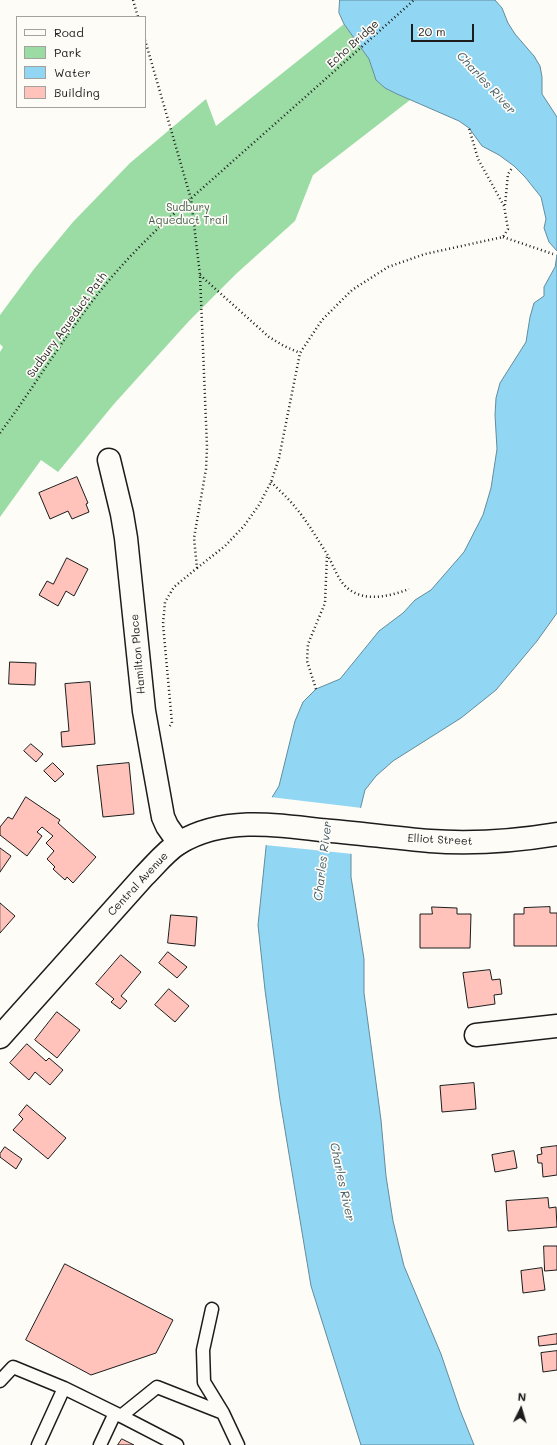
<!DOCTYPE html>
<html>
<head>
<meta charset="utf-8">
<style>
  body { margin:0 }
  #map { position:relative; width:557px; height:1445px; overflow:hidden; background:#fdfcf7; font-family:Mali,sans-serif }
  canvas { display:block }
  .legend { position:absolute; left:16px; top:16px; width:130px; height:92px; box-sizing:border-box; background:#fdfcf7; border:1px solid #a3a29f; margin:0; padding:5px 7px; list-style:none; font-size:12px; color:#1c1c1c }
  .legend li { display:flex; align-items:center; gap:8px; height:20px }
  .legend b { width:20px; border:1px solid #a3a29f }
  .north { position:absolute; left:501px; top:1389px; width:40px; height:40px; -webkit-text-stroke:3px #fdfcf7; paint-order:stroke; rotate:5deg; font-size:11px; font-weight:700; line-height:16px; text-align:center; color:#1c1c1c }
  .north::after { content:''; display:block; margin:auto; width:14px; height:18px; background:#1c1c1c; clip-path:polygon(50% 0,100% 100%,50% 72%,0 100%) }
  .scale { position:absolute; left:411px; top:24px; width:63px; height:18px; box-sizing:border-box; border:2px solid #1c1c1c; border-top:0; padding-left:5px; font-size:12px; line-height:14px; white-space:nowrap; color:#1c1c1c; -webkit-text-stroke:3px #fdfcf7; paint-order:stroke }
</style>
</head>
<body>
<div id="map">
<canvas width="557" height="1445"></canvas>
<ul class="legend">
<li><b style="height:5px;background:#fdfcf7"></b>Road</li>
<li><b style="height:11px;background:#9bdca5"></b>Park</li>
<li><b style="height:11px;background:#91d6f3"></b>Water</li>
<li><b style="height:11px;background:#ffc3bc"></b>Building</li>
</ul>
<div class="north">N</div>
<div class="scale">20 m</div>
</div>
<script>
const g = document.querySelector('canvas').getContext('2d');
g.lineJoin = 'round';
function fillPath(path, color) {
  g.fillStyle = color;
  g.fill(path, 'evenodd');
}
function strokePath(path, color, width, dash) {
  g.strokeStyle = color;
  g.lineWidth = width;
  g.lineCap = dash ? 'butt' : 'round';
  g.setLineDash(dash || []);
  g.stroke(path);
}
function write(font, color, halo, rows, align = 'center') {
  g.font = font + ' Mali,sans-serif';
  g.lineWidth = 3.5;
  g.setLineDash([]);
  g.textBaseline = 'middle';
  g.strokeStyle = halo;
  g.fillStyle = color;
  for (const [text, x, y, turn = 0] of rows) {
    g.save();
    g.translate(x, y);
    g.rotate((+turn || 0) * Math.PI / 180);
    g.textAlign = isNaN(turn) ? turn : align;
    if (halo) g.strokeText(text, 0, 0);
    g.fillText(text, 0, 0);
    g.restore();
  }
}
fillPath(new Path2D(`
  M344,24l25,35 7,21 9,8 25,12 -97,75 -18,46 -58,52 -48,48 -75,83 -56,68 -17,-12 -41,57v-165l3,-5 -3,-3v-29l34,-46 39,-47 57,-59 76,-64 10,27z`), '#9bdca5');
const water = new Path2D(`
  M340,0h155l7,8 6,15 7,11 19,22 6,10 2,11v17l15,23v134l-8,-9 -5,-14 2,-9 -5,-22 -16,-20 -11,-11 -15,-11 -17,-9 -13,-18 -10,-7 -62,-27 -12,-6 -9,-8 -7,-21 -25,-35 -5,-11z
  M557,255v358l-20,28 -41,49 -35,28 -68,43 -17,15 -11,14 -4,16 -10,44v27l13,82v34l17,127 5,56 7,45 11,45 37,88 19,56 14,35h-113l-50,-159 -31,-186 -15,-110 -7,-65 13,-126 8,-13 16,-65 8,-19 13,-13 24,-10 39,-48 24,-18 12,-13 16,-10 33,-38 19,-37 8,-27 6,-39 -2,-34 1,-17 4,-15 26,-41 4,-25 4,-14 10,-7v-9l11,-20z`);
fillPath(water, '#91d6f3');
strokePath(water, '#628c9d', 1);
fillPath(new Path2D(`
  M270,797l92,11 -9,46 -88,-9z`), '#fdfcf7');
const building = new Path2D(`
  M77,477l11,26 -2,1 3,8 -17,7 -4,-8 -18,8 -11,-26z
  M67,558l21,11 -14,27 -8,-5 -8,15 -19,-11 8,-14 6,3z
  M10,662l26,1 -1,22 -26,-1z
  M90,682l5,62 -33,3 -1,-15 8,-1 -4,-47z
  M31,744l12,10 -7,8 -12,-11z
  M53,763l11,11 -9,8 -11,-11z
  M129,763l5,51 -31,3 -6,-51z
  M26,797l34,23 -2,3 38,34 -23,26 -6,-6 -2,3 -12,-11 2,-2 -8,-8 7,-8 -8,-8 7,-7 -11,-9 -5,5 5,4 -15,20 -27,-21v-8l8,-10 4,2z
  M0,848l11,8 -11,16z
  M0,903l15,13 -15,17z
  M432,907l25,1v6h14l-1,34h-50v-34h12z
  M550,907v6h7v33h-43v-32h10v-6z
  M171,915l26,2 -2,29 -27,-3z
  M168,952l19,15 -10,11 -18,-15z
  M121,955l20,17 -20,24 6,5 -7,8 -9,-7 3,-3 -18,-15z
  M490,970l2,10 8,-1 2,15 -8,1 1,9 -27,4 -5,-35z
  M169,989l20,17 -14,16 -20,-17z
  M57,1012l23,18 -23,28 -22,-18z
  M27,1044l19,17 3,-3 14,12 -13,15 -15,-13 -6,8 -19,-17z
  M474,1083l2,26 -34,3 -2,-26z
  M27,1105l39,33 -18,21 -35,-29 10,-11 -4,-4z
  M557,1146v29l-14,2 -1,-14h-4l-1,-8 5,-1 -1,-6z
  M5,1147l17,12 -6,10 -16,-12v-3z
  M514,1151l3,17 -22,4 -3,-17z
  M548,1198l1,10 7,-1 1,20 -49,4 -2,-30z
  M544,1246h13v24l-12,1z
  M65,1264l108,56 -17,33 -65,22 -65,-35z
  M542,1268l3,22 -22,3 -2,-22z
  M557,1334v10l-18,2 -1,-9z
  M557,1351v19l-14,2 -2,-19z
  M122,1439l12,6h-16z`);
fillPath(building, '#ffc3bc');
strokePath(building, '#1c1c1c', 1);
const service = new Path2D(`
  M212,1309l-9,41 1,32 19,31
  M0,1381l13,-14 51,21 -26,57
  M64,1388l57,28 36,-29 66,26 15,32
  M121,1416l56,29
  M100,1445l15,-32`);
const minor = new Path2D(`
  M109,460l13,54 4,24 18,173 19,106 4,9 12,17
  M476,1035l81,-9`);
const secondary = new Path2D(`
  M0,1037l144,-161c11,-11 22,-25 35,-33 43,-26 95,-19 142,-13 37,3 73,8 109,11 43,3 85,0 127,-7`);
strokePath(service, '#1c1c1c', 15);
strokePath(minor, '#1c1c1c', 25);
strokePath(secondary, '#1c1c1c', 25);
strokePath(new Path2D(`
  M133,0l5,17
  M145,40l46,159 9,76 7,172 -1,22 -12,69 3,30 -23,19 -9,15 -2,22 9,99 -3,4
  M505,205l3,-31 4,-6
  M503,237l50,17
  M200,275l69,62 15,9 16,7
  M0,433c40,-54 73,-112 117,-162 35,-40 77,-75 116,-110 61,-54 121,-107 181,-161
  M271,482c8,8 18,17 25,26 11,13 22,32 31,46 7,12 11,28 23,36 17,12 41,6 59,-1
  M197,568l28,-22 19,-20 15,-21 12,-23 8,-24 21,-105 22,-33 30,-30 36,-23 37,-13 78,-17 5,-8 -4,-23 -26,-47 -9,-31
  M316,689l-9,-28 1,-17 17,-41 2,-48`), '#1c1c1c', 2.5, [1, 3]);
strokePath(service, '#fdfcf7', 12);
strokePath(minor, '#fdfcf7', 22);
strokePath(secondary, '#fdfcf7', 22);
write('11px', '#1c1c1c', '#fdfcf7', [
  ["Echo Bridge",353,44,-42],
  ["Sudbury Aqueduct Path",67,325,-54],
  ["Hamilton Place",138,654,-95],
  ["Elliot Street",440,840,3],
  ["Central Avenue",138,884,-47]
]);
write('11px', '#485f4c', '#fdfcf7', [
  ["Sudbury",188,208],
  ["Aqueduct Trail",188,221]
]);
write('italic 12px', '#455d67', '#fdfcf7', [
  ["Charles River",486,83,47],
  ["Charles River",323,861,-83],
  ["Charles River",342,1182,78]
]);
</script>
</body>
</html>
